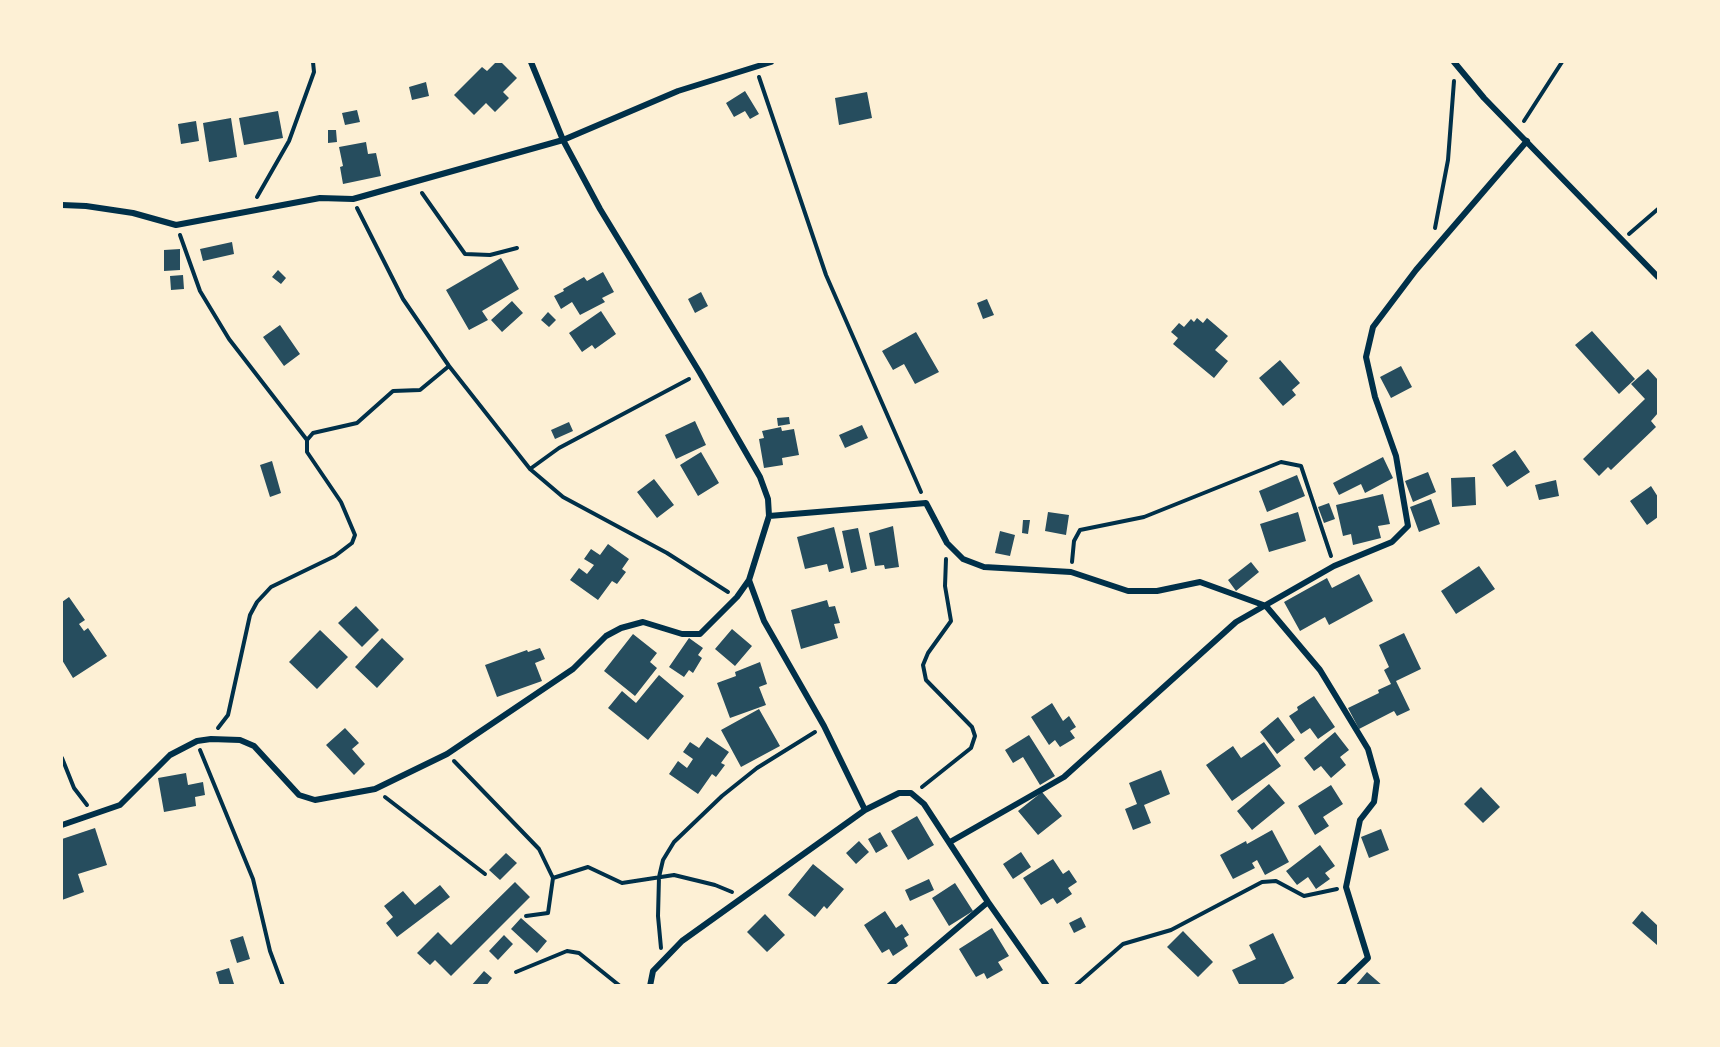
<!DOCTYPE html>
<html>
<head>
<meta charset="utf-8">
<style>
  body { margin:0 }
  #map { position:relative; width:1720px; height:1047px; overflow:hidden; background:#fdf0d5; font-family:Inter,sans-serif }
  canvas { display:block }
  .frame { position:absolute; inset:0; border:63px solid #fdf0d5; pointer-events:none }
</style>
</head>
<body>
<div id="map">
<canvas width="1720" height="1047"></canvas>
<div class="frame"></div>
</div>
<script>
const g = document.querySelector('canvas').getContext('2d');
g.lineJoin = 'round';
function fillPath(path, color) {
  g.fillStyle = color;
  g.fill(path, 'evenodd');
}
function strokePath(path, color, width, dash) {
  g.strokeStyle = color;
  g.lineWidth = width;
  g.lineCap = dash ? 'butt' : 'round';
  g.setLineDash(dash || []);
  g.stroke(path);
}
fillPath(new Path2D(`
  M496,62h5l16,16 -14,14 6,6 -14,14 -9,-9 -12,12 -20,-20 28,-28 5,4z
  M426,82l3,14 -17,4 -3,-13z
  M745,91l14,23 -9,5 -5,-8 -11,6 -8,-14z
  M867,92l5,26 -33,7 -4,-27z
  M357,110l3,12 -15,3 -3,-12z
  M278,111l5,27 -39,7 -5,-27z
  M231,118l6,39 -28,5 -6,-39z
  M196,121l3,20 -18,3 -3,-20z
  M328,130h8l1,12 -9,1z
  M366,142l2,12 8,-1 5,23 -38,8 -3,-17 3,-1 -4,-19z
  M232,242l2,12 -31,7 -3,-12z
  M180,249v21l-16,1v-21z
  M501,258l18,31 -37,22 6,9 -19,10 -23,-40z
  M278,270l8,8 -5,6 -9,-7z
  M603,272l11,20 -12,6 3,4 -25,13 -8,-13 -11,7 -7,-13 10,-5 -1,-2 21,-12 3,4z
  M183,275l1,14 -13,1 -1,-14z
  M701,292l7,14 -13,7 -7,-14z
  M987,299l7,16 -11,4 -6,-16z
  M512,301l11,12 -21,19 -11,-12z
  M601,311l15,23 -21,15 -3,-4 -10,7 -13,-19z
  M548,312l8,8 -7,7 -8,-7z
  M1197,318l6,5 4,-5 21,18 -13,14 13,11 -14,17 -41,-34 5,-6 -7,-6 8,-9 5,4 7,-8 3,3z
  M280,325l20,29 -16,12 -21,-29z
  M1592,331l43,48 -16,15 -44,-49z
  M916,332l23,40 -24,12 -11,-20 -11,6 -11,-19z
  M1280,360l20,23 -8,7 4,5 -13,11 -24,-28z
  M1401,366l11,21 -21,11 -11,-21z
  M1648,369l10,11v33l-7,8 5,6 -45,43 -3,-3 -9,9 -16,-17 62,-60 -14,-15z
  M789,417l1,7 -12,2 -1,-8z
  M695,421l11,24 -30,14 -11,-24z
  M569,422l4,9 -18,8 -4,-9z
  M862,425l6,13 -23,10 -6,-13z
  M781,427l1,4 12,-2 5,26 -17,3 1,7 -19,3 -5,-29 5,-1 -2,-7z
  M1515,450l15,22 -23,15 -15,-22z
  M701,452l18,31 -21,13 -18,-31z
  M1383,457l10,21 -28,15 -4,-9 -22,11 -6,-12z
  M272,461l9,32 -11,4 -10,-32z
  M1428,472l8,20 -23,10 -8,-21z
  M1297,475l8,21 -38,16 -8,-21z
  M1475,477l1,28 -24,2 -1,-29z
  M654,479l20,26 -17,13 -20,-26z
  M1556,480l3,16 -20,4 -4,-15z
  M1651,486l7,11v20l-11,8 -17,-24z
  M1383,494l7,30 -12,2 3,12 -28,7 -2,-11 -8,2 -7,-31z
  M1431,499l9,25 -21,8 -9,-25z
  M1329,503l6,16 -11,4 -6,-16z
  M1048,512l21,3 -3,20 -21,-4z
  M1298,512l8,29 -37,11 -9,-28z
  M1023,520h7l-2,14 -6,-1z
  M893,526l6,41 -14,2 -1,-4 -9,1 -6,-33z
  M834,527l10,41 -15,4 -2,-8 -22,5 -8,-32z
  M858,528l9,41 -16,4 -9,-42z
  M1000,531l15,4 -5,21 -15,-3z
  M608,544l21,15 -7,10 4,3 -9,12 -5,-3 -14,19 -28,-20 9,-12 8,6 7,-9 -10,-6 7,-10 9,6z
  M1251,562l8,10 -23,19 -8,-11z
  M1479,566l16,23 -39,25 -15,-23z
  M1359,574l14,27 -44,24 -4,-8 -25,14 -16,-29 43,-24 5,10z
  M69,597l16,23 -6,4 5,7 4,-3 19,28 -34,22 -11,-18v-58z
  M827,600l2,7 6,-1 5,17 -6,1 4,14 -37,11 -10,-39z
  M356,606l23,24 -17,17 -24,-24z
  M732,629l20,17 -17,20 -20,-17z
  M320,630l28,27 -31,32 -28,-27z
  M1404,633l17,36 -25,12 14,29 -13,6 -3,-5 -35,18 -11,-21 31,-15 -1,-3 13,-6 -7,-14 5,-3 -10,-22z
  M633,634l24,19 -7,9 7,6 -22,28 -31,-25z
  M382,638l22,21 -27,29 -22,-21z
  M689,638l14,10 -5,7 4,3 -9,15 -4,-3 -5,7 -15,-10z
  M540,648l5,11 -10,4 7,18 -45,16 -12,-32 42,-15 1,2z
  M760,662l7,22 -8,3 7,18 -36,13 -13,-35 19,-7 -1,-4z
  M659,675l25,21 -36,44 -40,-32 14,-17 14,12z
  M1314,696l21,31 -17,12 -8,-11 -9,6 -12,-18 9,-6 -1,-3z
  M1052,703l11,18 6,-5 7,11 -6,4 5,7 -15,9 -5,-7 -6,5 -18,-28z
  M759,709l21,37 -39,21 -20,-37z
  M1278,717l17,23 -18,14 -17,-22z
  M345,728l14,15 -7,6 13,15 -11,11 -28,-30z
  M1335,732l14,18 -9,7 6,8 -15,13 -10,-12 -7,5 -10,-13z
  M1029,735l26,41 -15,9 -17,-28 -10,6 -8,-13z
  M707,737l22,15 -8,11 4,2 -9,12 -4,-3 -14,20 -29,-20 9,-13 9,7 6,-9 -10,-7 7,-10 9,6z
  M1264,742l17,24 -49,35 -26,-36 27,-19 8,12z
  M1161,770l9,24 -26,11 7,18 -18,7 -8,-21 12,-5 -8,-21z
  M186,773l2,12 15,-3 2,13 -10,2 1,9 -32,6 -6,-34z
  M1269,784l16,19 -33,27 -15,-19z
  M1331,785l12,19 -20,13 6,9 -14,9 -17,-29z
  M1481,787l19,20 -17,16 -19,-19z
  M1042,792l20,24 -24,19 -20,-24z
  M917,816l17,29 -26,15 -17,-29z
  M95,828l12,37 -29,9 6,18 -22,8v-61z
  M1381,829l8,21 -20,8 -8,-21z
  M1272,830l17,32 -24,13 -8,-15 -5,3 3,5 -22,11 -13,-24 26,-14 1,3z
  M880,832l8,14 -12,7 -8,-14z
  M859,841l10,11 -13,12 -10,-11z
  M1320,845l15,21 -10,7 5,6 -14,10 -8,-12 -11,8 -11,-14z
  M1021,852l10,15 -18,12 -10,-15z
  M506,853l11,10 -17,17 -11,-10z
  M1053,859l10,15 6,-4 8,12 -9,6 4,6 -15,10 -4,-6 -12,7 -18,-27z
  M813,864l31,25 -17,20 -3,-3 -9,11 -27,-22z
  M929,879l5,11 -24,11 -5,-11z
  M515,882l15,15 -79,79 -16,-16 -5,5 -13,-12 21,-21 13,13z
  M955,883l18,28 -24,15 -17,-28z
  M440,885l10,12 -53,40 -11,-14 7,-6 -9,-11 19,-15 12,14z
  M885,911l11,17 6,-4 7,11 -5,3 4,8 -15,10 -4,-7 -7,4 -18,-28z
  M1642,911l16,15 -1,19 -25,-22z
  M765,914l20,21 -18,17 -20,-20z
  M1081,917l5,10 -12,6 -5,-10z
  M521,918l26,23 -10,12 -26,-24z
  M992,928l17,28 -11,6 5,8 -16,9 -3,-6 -8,4 -17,-28z
  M1183,931l30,31 -15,15 -31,-30z
  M1273,933l21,45 -14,8h-40l-8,-16 24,-11 -7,-14z
  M504,935l9,9 -15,16 -9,-9z
  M243,936l7,23 -13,4 -7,-23z
  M229,968l5,16 -14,2 -4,-14z
  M484,971l8,7 -6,8h-15z
  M1367,972l16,14h-28z`), '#264d5e');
strokePath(new Path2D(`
  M759,77l67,198 95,217
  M1524,121l38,-59
  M422,193l43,61 25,1 27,-7
  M257,197l32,-56 25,-69 -1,-10
  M357,208l46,91 46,67 81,103 33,28 104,56 61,39
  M1435,228l13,-68 6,-79
  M1629,234l29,-25
  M180,235l20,56 29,48 78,101
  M530,469l29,-21 130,-69
  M1072,562l2,-21 6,-11 64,-13 137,-55 20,4 30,90
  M218,728l10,-13 22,-100 7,-13 14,-15 64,-31 17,-13 3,-8 -14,-33 -34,-50v-12l6,-7 44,-10 36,-32 27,-1 29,-24
  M200,750l53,129 17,72 13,35
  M62,758l12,30 13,17
  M454,761l85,88 14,29 -5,35 -22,3
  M922,787l49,-39 4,-12 -3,-9 -46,-47 -3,-15 5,-12 23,-32 -6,-35 1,-27
  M385,797l100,77
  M553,878l35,-11 34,16 52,-8 41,10 17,7
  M661,948l-3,-32 1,-39 4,-17 11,-18 48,-46 35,-28 58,-36
  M516,972l51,-21 12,2 41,33
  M1075,986l48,-42 48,-14 91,-48 14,-1 28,15 33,-7`), '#003049', 4);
strokePath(new Path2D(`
  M1454,62l30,36 174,179
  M62,205l24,1 47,7 43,12 144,-27 33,1 210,-59 115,-49 93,-29
  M769,516l157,-13 21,40 16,16 21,8 87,5 57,19h29l43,-9 66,24 54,64 48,79 9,32 -3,21 -14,18 -14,67 22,71 -29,28
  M749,580l15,41 60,105 41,84
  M62,825l58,-20 50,-50 27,-14 14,-2 29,1 14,6 45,49 16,5 60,-11 72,-35 126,-85 33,-33 15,-8 22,-6 39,12h18l37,-37 12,-17 20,-64 -1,-17 -8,-22 -60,-104 -100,-164 -37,-69 -32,-78
  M950,842l114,-65 172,-155 98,-56 58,-24 16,-16 -12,-70 -21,-59 -9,-40 7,-30 43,-57 111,-129
  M650,986l3,-15 29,-30 183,-131 34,-17h12l13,11 64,98 59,84
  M889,986l99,-84`), '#003049', 6);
</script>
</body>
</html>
